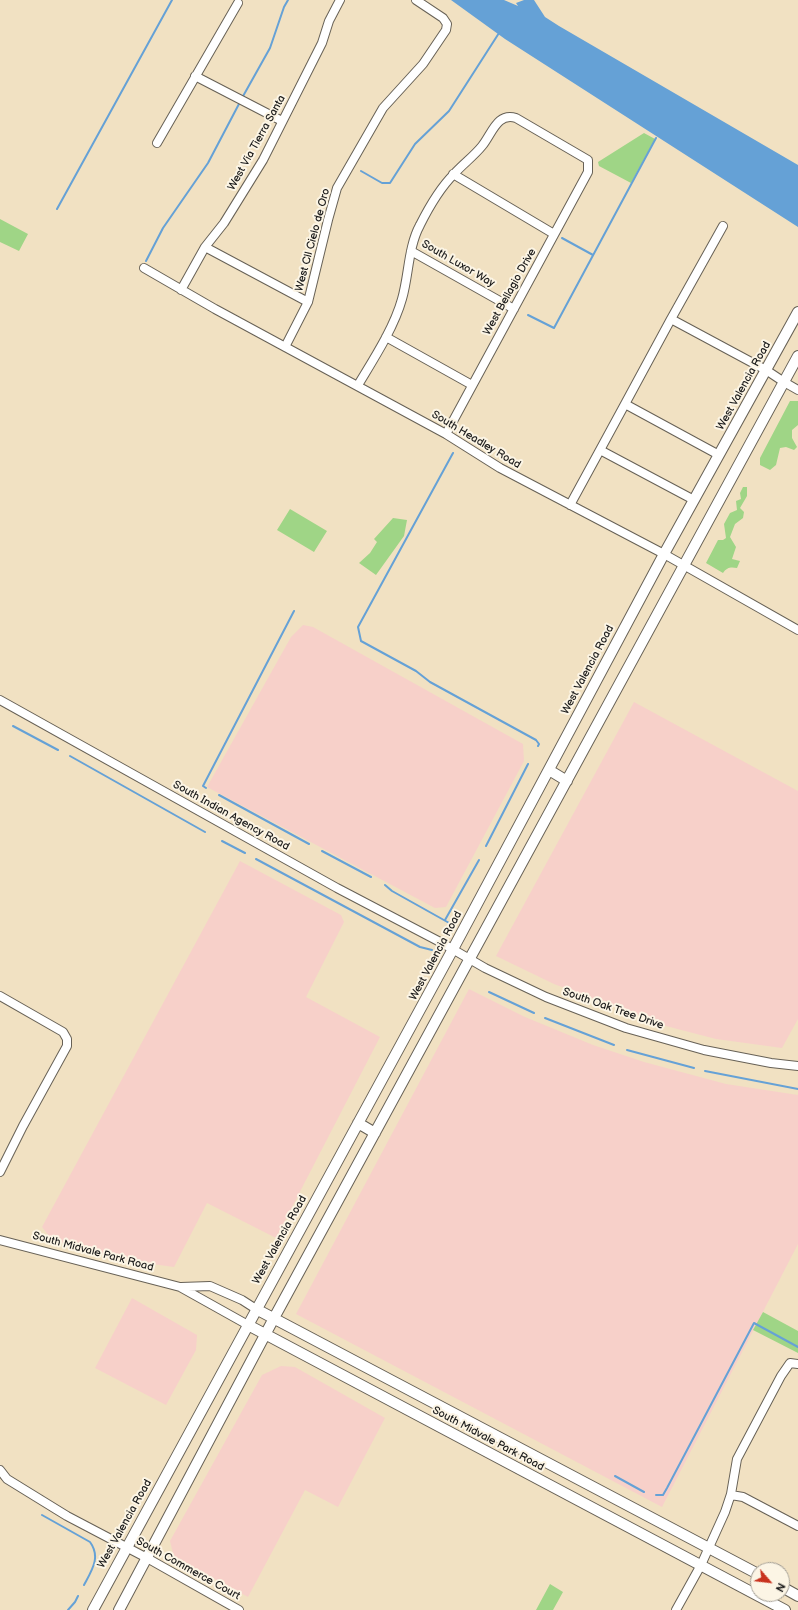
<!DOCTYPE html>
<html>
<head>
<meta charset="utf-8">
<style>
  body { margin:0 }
  #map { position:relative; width:798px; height:1610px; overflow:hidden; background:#f1e1c2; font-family:"Balsamiq Sans",sans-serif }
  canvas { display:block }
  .north { position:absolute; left:750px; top:1562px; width:40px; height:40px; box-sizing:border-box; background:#fcf5e5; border:1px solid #a29e95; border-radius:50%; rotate:118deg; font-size:11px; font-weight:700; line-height:16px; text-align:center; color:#1c1c1c }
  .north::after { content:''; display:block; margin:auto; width:14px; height:18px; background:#c8321e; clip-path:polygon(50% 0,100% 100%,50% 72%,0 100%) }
</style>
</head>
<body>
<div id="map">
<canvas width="798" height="1610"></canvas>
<div class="north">N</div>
</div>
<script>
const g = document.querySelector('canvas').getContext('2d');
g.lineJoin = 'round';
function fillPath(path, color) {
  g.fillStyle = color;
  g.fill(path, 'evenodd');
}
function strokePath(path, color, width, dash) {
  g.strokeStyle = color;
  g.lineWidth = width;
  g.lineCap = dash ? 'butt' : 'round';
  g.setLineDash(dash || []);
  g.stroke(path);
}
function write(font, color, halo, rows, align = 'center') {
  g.font = font + ' "Balsamiq Sans",sans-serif';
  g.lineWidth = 4;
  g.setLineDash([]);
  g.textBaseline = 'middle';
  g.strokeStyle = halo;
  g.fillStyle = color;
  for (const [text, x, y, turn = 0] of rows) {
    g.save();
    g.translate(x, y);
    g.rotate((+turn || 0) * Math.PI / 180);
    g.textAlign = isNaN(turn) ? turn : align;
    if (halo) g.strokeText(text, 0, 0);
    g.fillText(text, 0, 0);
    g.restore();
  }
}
fillPath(new Path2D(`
  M303,625l10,2 210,117 1,17 -78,146 -11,1 -228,-121 84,-150z
  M634,702l164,89v228l-16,29 -66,-9 -50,-13 -112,-42 -58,-28z
  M240,861l101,54 3,7 -38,75 74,40 -104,201 -69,-35 -33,64 -44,-6 -78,-21 -10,-13z
  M469,989l56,28 68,28 51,17 82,22 72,11v149l-136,263 -366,-193z
  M132,1298l65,37 -1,15 -30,55 -71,-37z
  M281,1366l14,1 90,51 -47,89 -33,-17 -57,107 -74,-40 -4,-16 92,-166z`), '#f7d0c9');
fillPath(new Path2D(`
  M644,133l11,6 -24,44 -32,-17 -1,-4z
  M0,219l28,15 -9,17 -19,-9z
  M790,401h8v24l-6,5v8l5,9 -3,3 -8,-3 -6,1 -4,17 -6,5 -10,-5v-7z
  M743,487h4v9l-7,12 4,4 -1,6 -8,6 -5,13 6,10 -4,12 8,2 -3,7c-6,-1 -10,-1 -14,5l-17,-10 12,-23h5l3,-2 -2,-14 6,-11 7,-3 -1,-9 5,-2 -1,-6z
  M290,509l37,22 -13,21 -37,-22z
  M393,518l14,2 -3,16 -28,39 -17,-12 11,-10 7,-11 -3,-3z
  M763,1312l35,19v22l-45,-23z
  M550,1584l13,8 -10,18h-17z`), '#9fd586');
fillPath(new Path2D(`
  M451,0h53l14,6 -2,-3 8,-3h10l11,17 14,9 239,139v62l-293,-188z`), '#65a1d6');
strokePath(new Path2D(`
  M242,98l28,-50 14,-41 4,-7
  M361,171l21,12h8l25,-39 34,-33 50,-78
  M57,209l115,-209
  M562,238l31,17
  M146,261l17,-33 45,-65 32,-61
  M528,315l26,13 102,-190
  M453,453l-95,174 3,14 55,30 14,11 106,58 3,4 -1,2
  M13,726l45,24
  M70,756l135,76
  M206,788l-3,-2 91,-175
  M219,795l90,49
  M222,841l23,12
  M486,846l42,-82
  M322,851l49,26
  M256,859l164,88 12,3
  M385,885l7,6 59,33
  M445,920l34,-60
  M489,992l45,21
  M545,1018l69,27
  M627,1050l67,18
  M705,1071l93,18
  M615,1476l29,16
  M656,1495h7l4,-7 87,-165 44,24
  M42,1515l48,27c11,15 2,28 -6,43
  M68,1610l7,-8 3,-6`), '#65a1d6', 2);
const minor = new Path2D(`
  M195,76l87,45
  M157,143l81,-140
  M453,174l101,60
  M205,247l103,55
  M411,251l103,58
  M144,268l71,41 231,125 54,34 164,86 134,76
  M181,290l24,-43 19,-24 39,-63 59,-117 7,-22 11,-21
  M671,319l52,-93
  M386,337l86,48
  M285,347l23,-45 20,-82 9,-32 46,-80 40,-44 23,-34 1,-6 -4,-6 -27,-18
  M358,385c15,-25 36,-57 44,-86 7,-24 6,-52 18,-74 9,-18 20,-37 34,-51 9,-10 20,-18 28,-28 10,-12 15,-34 34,-28l72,42v12l-142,262
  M625,404l46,-85 95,51 18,12 14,8
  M600,450l25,-46 94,51
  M570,505l30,-55 94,50
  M0,700l337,188 105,55 43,25 61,29 80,31 78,22 67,13 27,3
  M0,996l63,36 4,7v7l-44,80 -23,46
  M0,1240l180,47 68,38
  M181,1287l29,-1 32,14 14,9
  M0,1470l7,9 60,37 80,42 92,52
  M731,1495l12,2 55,29
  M676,1610l25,-45 24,-53 6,-18 6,-35 44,-83 9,-13 8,1`);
const major = new Path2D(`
  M549,770l18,11
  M358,1123l17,10
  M256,1309l502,265
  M248,1325l537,285
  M782,1587l16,9
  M93,1610l360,-661 211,-395 134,-242
  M119,1610l155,-292 524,-962`);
strokePath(minor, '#676156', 10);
strokePath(major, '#676156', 12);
strokePath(minor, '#fff', 8);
strokePath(major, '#fff', 10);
write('11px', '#1c1c1c', '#fcf5e5', [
  ["West Via Tierra Santa",257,143,-61],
  ["West Cll Cielo de Oro",313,240,-75],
  ["South Luxor Way",458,264,30],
  ["West Bellagio Drive",510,292,-61],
  ["West Valencia Road",744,386,-61],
  ["South Headley Road",476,440,31],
  ["West Valencia Road",588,670,-62],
  ["South Indian Agency Road",231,816,29],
  ["West Valencia Road",436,956,-62],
  ["South Oak Tree Drive",613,1009,19],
  ["West Valencia Road",280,1240,-61],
  ["South Midvale Park Road",93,1252,15],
  ["South Midvale Park Road",488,1439,28],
  ["West Valencia Road",125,1524,-61],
  ["South Commerce Court",188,1569,29]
]);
</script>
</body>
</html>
